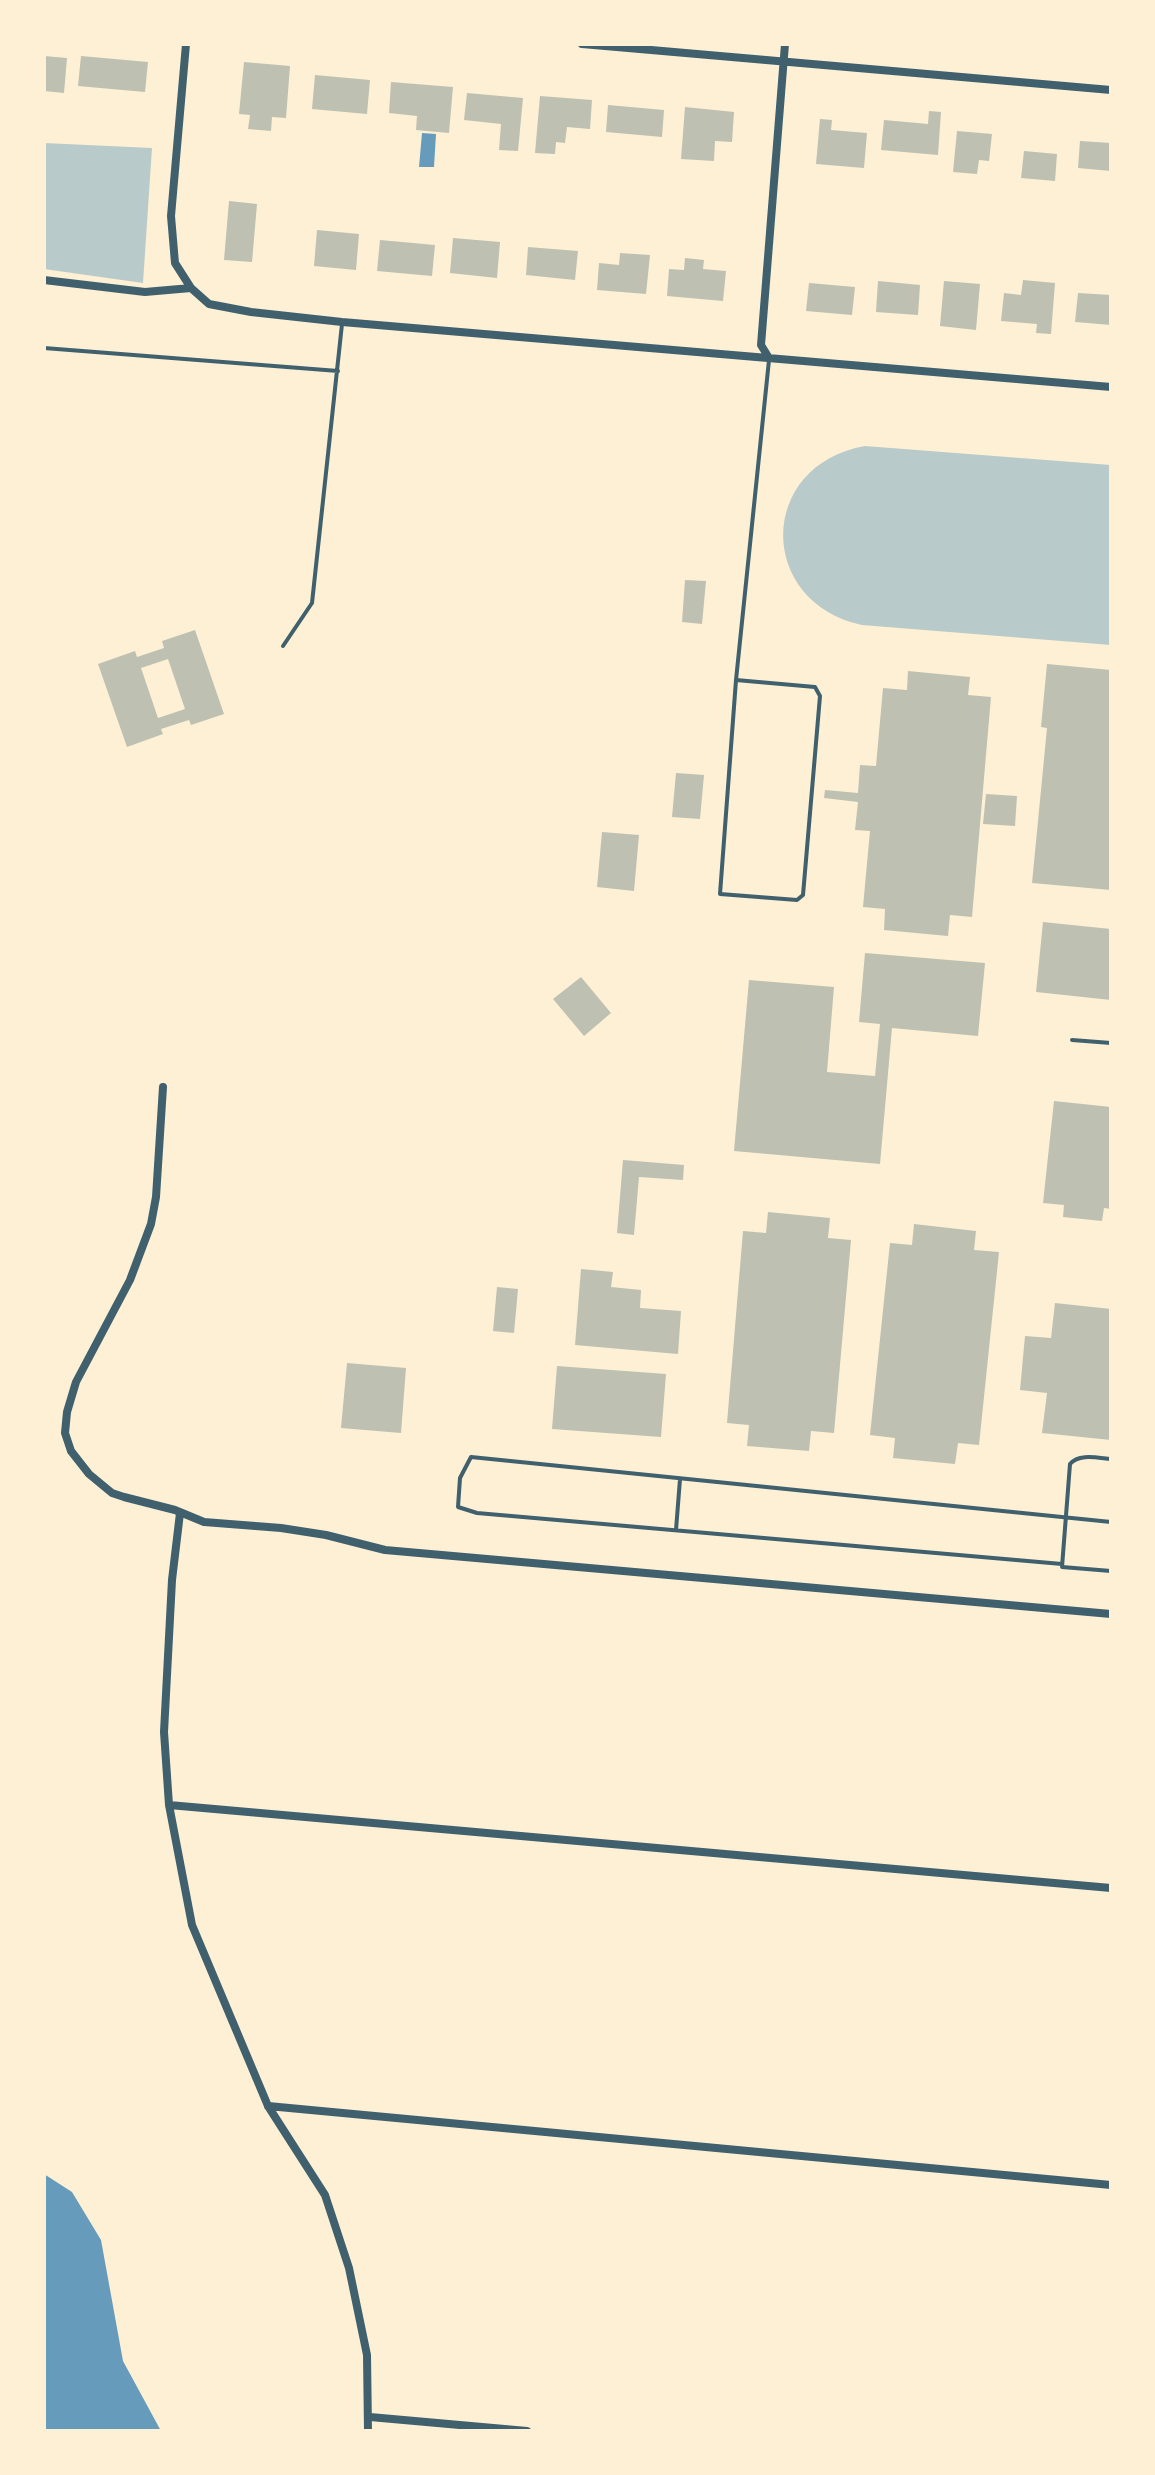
<!DOCTYPE html>
<html>
<head>
<meta charset="utf-8">
<style>
  body { margin:0 }
  #map { position:relative; width:1155px; height:2475px; overflow:hidden; background:#fdf0d5; font-family:Raleway,sans-serif }
  canvas { display:block }
  .frame { position:absolute; inset:0; border:46px solid #fdf0d5; pointer-events:none }
</style>
</head>
<body>
<div id="map">
<canvas width="1155" height="2475"></canvas>
<div class="frame"></div>
</div>
<script>
const g = document.querySelector('canvas').getContext('2d');
g.lineJoin = 'round';
function fillPath(path, color) {
  g.fillStyle = color;
  g.fill(path, 'evenodd');
}
function strokePath(path, color, width, dash) {
  g.strokeStyle = color;
  g.lineWidth = width;
  g.lineCap = dash ? 'butt' : 'round';
  g.setLineDash(dash || []);
  g.stroke(path);
}
fillPath(new Path2D(`
  M44,143l108,5 -9,135 -99,-14z
  M865,446l246,19v180l-249,-20c-106,-23 -105,-160 3,-179z`), '#b9caca');
fillPath(new Path2D(`
  M422,133l14,1 -2,33h-15z
  M44,2174l28,18 29,48 22,121 38,70h-117z`), '#669bbc');
fillPath(new Path2D(`
  M44,56l23,2 -3,35 -20,-2z
  M81,56l67,6 -3,30 -67,-6z
  M244,62l46,4 -4,52 -14,-1 -1,14 -23,-2 2,-14 -11,-1z
  M315,75l55,5 -3,34 -55,-5z
  M391,82l62,5 -4,46 -33,-3 1,-14 -28,-3z
  M467,93l56,5 -5,53 -19,-1 2,-26 -37,-4z
  M540,96l52,4 -2,29 -23,-2 -2,16 -9,-1 -1,12 -20,-1z
  M608,105l56,5 -2,27 -56,-5z
  M685,107l49,5 -2,30 -17,-1 -1,20 -33,-2z
  M929,111l12,1 -3,43 -57,-5 3,-30 44,4z
  M820,119l12,1 -1,10 36,3 -3,35 -48,-4z
  M957,131l35,3 -3,27 -10,-1 -2,14 -24,-2z
  M1080,141l31,2v28l-33,-3z
  M1024,151l33,3 -2,27 -34,-3z
  M229,201l28,3 -5,58 -28,-2z
  M317,230l42,4 -3,36 -42,-4z
  M453,238l47,4 -3,36 -47,-5z
  M380,240l55,5 -3,31 -55,-5z
  M528,247l50,4 -3,29 -49,-5z
  M620,253l30,2 -4,39 -49,-4 2,-27 20,2z
  M685,258l19,2 -1,9 23,2 -3,30 -56,-5 2,-27 15,1z
  M1023,280l32,3 -4,51 -15,-1 1,-9 -36,-3 3,-28 17,2z
  M878,281l42,4 -2,30 -42,-3z
  M944,281l36,3 -4,46 -36,-4z
  M809,283l46,4 -3,28 -46,-4z
  M1078,293l33,2v30l-36,-3z
  M685,580l21,1 -4,43 -20,-2z
  M195,630l29,84 -33,11 -2,-5 -28,9 2,5 -36,13 -29,-83 37,-13 2,6 27,-9 -2,-7zM168,659l17,50 -27,9 -17,-50z
  M1047,664l64,6v220l-79,-7 15,-155 -6,-1z
  M908,671l62,6 -2,18 23,2 -19,220 -22,-2 -2,21 -64,-6 1,-21 -22,-2 7,-76 -15,-1 3,-28 -34,-4 1,-8 33,3 2,-28 16,1 7,-78 24,2z
  M676,773l28,2 -4,44 -28,-2z
  M986,794l31,2 -2,30 -32,-2z
  M602,832l37,3 -5,56 -37,-4z
  M1043,922l68,7v71l-75,-8z
  M865,953l120,10 -7,73 -86,-8 -12,136 -146,-13 15,-171 85,7 -7,85 48,4 5,-52 -21,-2z
  M581,977l30,36 -27,23 -31,-37z
  M1054,1101l57,6v102l-7,-1 -2,13 -39,-4 1,-12 -21,-2z
  M623,1160l61,5 -1,15 -44,-3 -5,58 -17,-2z
  M768,1212l62,6 -2,20 23,2 -17,193 -23,-2 -2,20 -62,-5 2,-21 -22,-2 16,-192 23,2z
  M914,1224l62,7 -2,19 25,2 -20,193 -21,-2 -3,21 -62,-6 2,-20 -25,-3 20,-192 22,2z
  M581,1269l32,3 -2,15 30,3 -1,18 41,3 -3,43 -103,-9z
  M497,1287l21,2 -4,44 -21,-2z
  M1055,1303l56,6v131l-69,-7 5,-40 -27,-3 5,-54 26,2z
  M347,1363l59,5 -5,65 -60,-5z
  M557,1366l109,8 -5,63 -109,-8z`), '#bec0b2');
strokePath(new Path2D(`
  M44,348l294,23
  M283,646l29,-43 30,-279
  M736,680l79,7 5,9 -17,199 -6,5 -77,-6 16,-214 33,-320
  M1072,1040l39,3
  M1111,1459c-13,-1 -32,-6 -41,5l-8,103 49,4
  M676,1530l4,-51
  M1062,1564l-585,-51 -19,-6 2,-29 11,-21 640,65`), '#3f606c', 4);
strokePath(new Path2D(`
  M186,44l-15,172 4,47 16,25 18,16 42,8 91,10 769,65
  M582,44l529,46
  M44,280l101,12 46,-4
  M769,358l-8,-13 24,-301
  M163,1087l-7,110 -5,27 -21,56 -54,102 -9,30 -2,21 6,18 18,23 23,19 12,4 51,13 29,12 77,6 45,7 59,15 726,64
  M180,1513l-8,67 -8,152 5,73 23,120 76,181 57,89 24,73 18,87 1,76
  M169,1805l942,83
  M268,2106l843,79
  M370,2417l157,14`), '#3f606c', 8);
</script>
</body>
</html>
